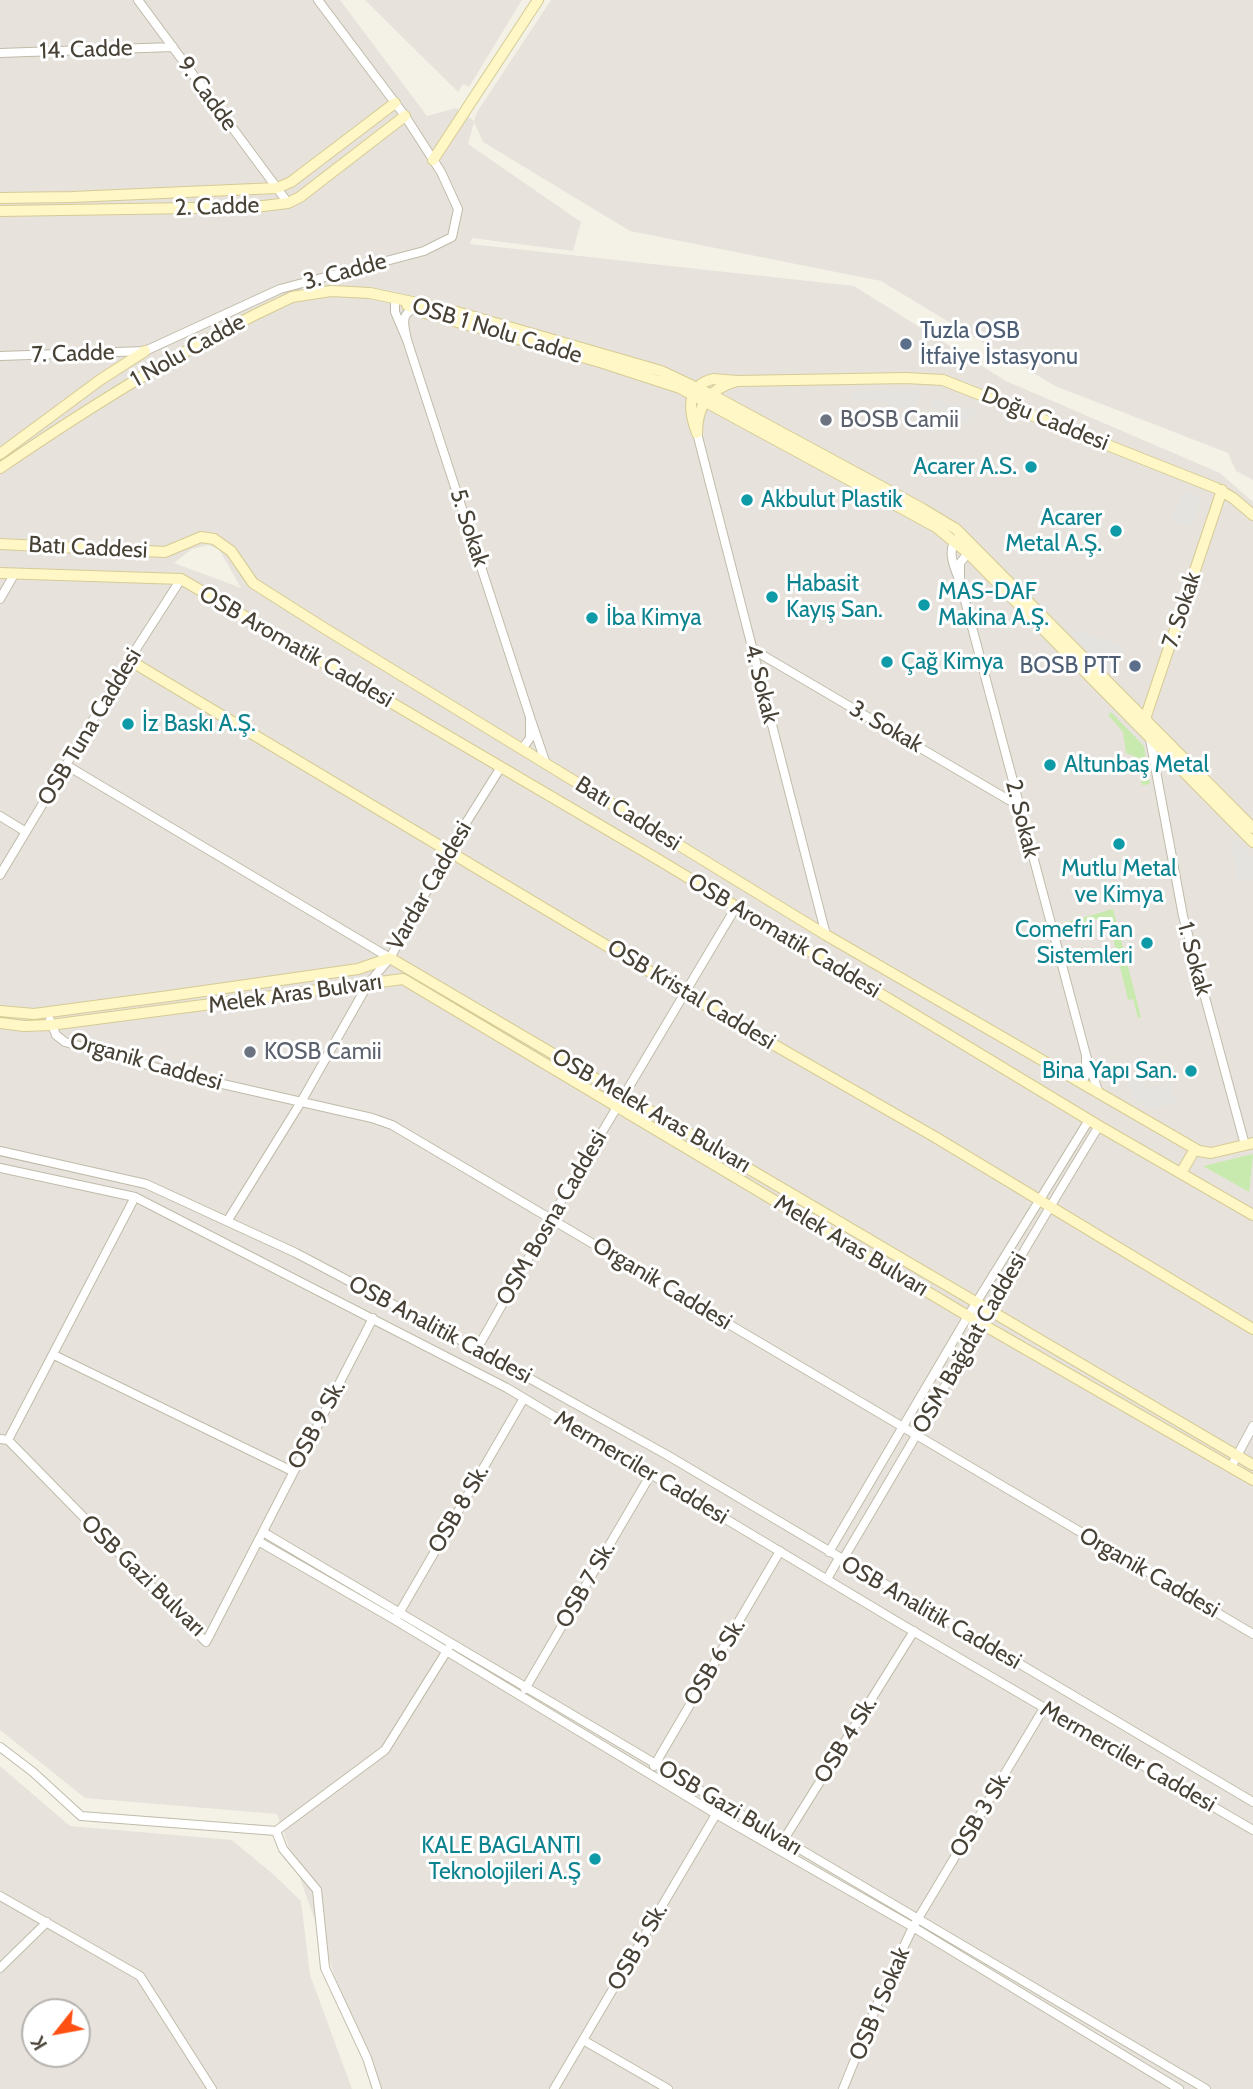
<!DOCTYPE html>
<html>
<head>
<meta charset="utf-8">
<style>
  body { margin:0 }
  #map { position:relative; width:1253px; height:2089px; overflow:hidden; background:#f4f2e7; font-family:Cabin,sans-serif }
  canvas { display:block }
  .north { position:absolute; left:21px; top:1998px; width:70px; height:70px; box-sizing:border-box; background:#fff; border:2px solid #b6b3af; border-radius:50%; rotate:239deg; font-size:19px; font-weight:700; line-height:28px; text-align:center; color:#484236 }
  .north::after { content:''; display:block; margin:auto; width:24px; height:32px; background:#ff4f13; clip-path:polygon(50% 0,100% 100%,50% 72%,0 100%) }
</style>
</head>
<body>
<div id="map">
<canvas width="1253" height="2089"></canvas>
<div class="north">K</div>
</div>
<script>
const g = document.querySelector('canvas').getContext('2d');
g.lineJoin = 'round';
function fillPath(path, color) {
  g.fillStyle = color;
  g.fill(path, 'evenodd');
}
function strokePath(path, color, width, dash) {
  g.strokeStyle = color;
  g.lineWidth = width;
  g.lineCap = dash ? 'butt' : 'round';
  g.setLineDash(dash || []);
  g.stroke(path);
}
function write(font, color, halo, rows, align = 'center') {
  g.font = font + ' Cabin,sans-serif';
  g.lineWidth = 6;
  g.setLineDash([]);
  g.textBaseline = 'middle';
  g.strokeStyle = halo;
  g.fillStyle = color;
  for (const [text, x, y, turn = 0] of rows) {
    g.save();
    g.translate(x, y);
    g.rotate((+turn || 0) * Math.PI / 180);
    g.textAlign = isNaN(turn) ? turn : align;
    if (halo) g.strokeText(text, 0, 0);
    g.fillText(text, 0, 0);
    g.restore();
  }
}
fillPath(new Path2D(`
  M0,0h340l87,116 29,-8 18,13 3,-9 74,-112h702v480l-17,-9 -8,-18 -173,-67 -174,-105 -251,-50 -147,-89 -9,-20 -6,22 113,78 -8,29 -101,-13 -2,6 384,42 152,95 214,92 33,29v1587h-878l-98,-275 -192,-16 -85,-68zM208,545l11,4 22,39 -67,-25 18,-14z
  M365,0h157l-53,87 -6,-3 -5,8z
  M0,1766l70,60 162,14 42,35 27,26 9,74 42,114h-352zM35,2012h42v42h-42z`), '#e7e3dc');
fillPath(new Path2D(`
  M1111,712l33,34 6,38 -8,1 -8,-29 -8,-3 -3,-21 -15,-17z
  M1113,909l28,108 -3,1 -5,-19 -5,1 -20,-83 -43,9 -1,-3z
  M1253,1154l-4,38 -46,-26z`), '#c9eaae');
fillPath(new Path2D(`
  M922,390l-7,21 -49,-13 -1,2 -13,-2 2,-7z
  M935,400l26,6 16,5 -3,7 -3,-1 -3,6 -31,-9 1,-5 -6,-2z
  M1183,491l19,6 -11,30 -20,-5z
  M1075,630l48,16 -11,29 -41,-39z
  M1236,839l17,20v19l-16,5 -5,-39z
  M1140,1076l3,12 27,-6 6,21 -25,6 -22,-14 2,-4 -3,-11z`), '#e5e3df');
const street = new Path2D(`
  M138,0l150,203
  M0,53l173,-6
  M395,299v13l12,28c-2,-12 -8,-26 7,-31
  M407,340l123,377
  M0,356l145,-5 135,-62 144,-38 28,-14 6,-28 -17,-37 -36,-56 -87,-116
  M697,433l129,502
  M958,538c-13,11 -3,31 2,44v-19l8,-10
  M960,582l126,473
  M0,599l15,-26
  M752,649l267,157
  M1150,739l33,177 62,229
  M522,749l8,-11v-21l16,47
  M66,765l324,193
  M0,816l26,16
  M0,875l129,-215 52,-81
  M50,1020l6,15 9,7 118,33 189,43 20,7 861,509
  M1082,1084l4,-10v-19l13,39
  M0,1151l146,33 150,69 170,90 201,112 586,347
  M0,1168l135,29 372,191 394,236 352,206
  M228,1220l73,-118 67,-118 22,-26 59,-108 52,-83
  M477,1349l74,-131 185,-311
  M54,1355l238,116
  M0,1439l8,1 198,202 167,-324
  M8,1440l127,-243
  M1231,1467l22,-41
  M263,1532l943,557
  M258,1541l137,79 321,194 197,113 266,162
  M829,1552l139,-236 121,-196
  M842,1561c87,-145 169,-292 257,-435
  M827,1579l12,-21
  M398,1615l126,-217
  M525,1689l126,-215
  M0,1747l33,25 48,44 195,15 109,-81 63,-101
  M654,1766l126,-215
  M276,1831l7,18 34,41 8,78 42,90 10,31
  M781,1844l133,-213
  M0,1896l140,80 72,113
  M0,1968l47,-46
  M583,2040l85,49
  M554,2089l164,-278
  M843,2089l38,-94 32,-68 131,-219`);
const secondary = new Path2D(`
  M433,160l105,-160
  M0,198l72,-1 205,-9 14,-6 104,-79
  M0,211l255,-4 33,-4 12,-6 105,-81
  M407,305l18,8 175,49 80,26 256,139 32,26 285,289
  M713,379l24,2c-28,8 -40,24 -40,52 -8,-21 -12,-47 16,-54z
  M737,381l169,-3 37,2 273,108 17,10 20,17
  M0,454l100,-74 45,-29
  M0,468c94,-64 188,-123 292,-171l39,-6 39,2 80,17 211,61 53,25 207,112 35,21 297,299
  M0,544l165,8 36,-15 13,2 17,12 22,32 71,45 502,307 373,216 12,2 42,-10
  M0,573l181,6 478,281 440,266 154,89
  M129,660l600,359 206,118 318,192
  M1147,724l-1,-8 76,-226
  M0,1011l34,3 135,-18 189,-27 32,-11 863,507
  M0,1023l24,3 26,-1 353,-46 565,337 285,164
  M1181,1173l14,-24`);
strokePath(street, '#c0bba9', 10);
strokePath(secondary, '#d6cb95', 12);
strokePath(street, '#fff', 8);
strokePath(secondary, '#fff7c6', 10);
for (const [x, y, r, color] of [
  [906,344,7,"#5c6f8a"],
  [826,420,7,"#6b7280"],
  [1031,467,7,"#0f9aa8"],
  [747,500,7,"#0f9aa8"],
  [1116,531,7,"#0f9aa8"],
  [772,597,7,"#0f9aa8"],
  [924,605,7,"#0f9aa8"],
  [592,618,7,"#0f9aa8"],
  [887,662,7,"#0f9aa8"],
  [1135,666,7,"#5c6f8a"],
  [128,724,7,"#0f9aa8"],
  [1050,765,7,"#0f9aa8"],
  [1119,844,7,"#0f9aa8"],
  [1147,943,7,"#0f9aa8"],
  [250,1052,7,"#6b7280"],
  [1191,1071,7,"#0f9aa8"],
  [595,1859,7,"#0f9aa8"]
]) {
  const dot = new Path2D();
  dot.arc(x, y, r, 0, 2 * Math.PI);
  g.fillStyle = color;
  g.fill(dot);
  strokePath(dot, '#fff', 2.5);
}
write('23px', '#484236', '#fff', [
  ["14. Cadde",86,50,-2],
  ["9. Cadde",207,94,54],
  ["2. Cadde",217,207,-2],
  ["3. Cadde",345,272,-15],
  ["OSB 1 Nolu Cadde",497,331,17],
  ["1 Nolu Cadde",188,351,-29],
  ["7. Cadde",73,354,-2],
  ["Doğu Caddesi",1045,419,22],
  ["5. Sokak",469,528,72],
  ["Batı Caddesi",88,548,3],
  ["7. Sokak",1182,610,-72],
  ["OSB Aromatik Caddesi",296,647,30],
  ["4. Sokak",761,684,76],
  ["OSB Tuna Caddesi",90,727,-59],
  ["3. Sokak",886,727,30],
  ["Batı Caddesi",628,814,32],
  ["2. Sokak",1022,819,76],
  ["Vardar Caddesi",430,886,-60],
  ["OSB Aromatik Caddesi",784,936,31],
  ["1. Sokak",1194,959,75],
  ["Melek Aras Bulvarı",295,994,-8],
  ["OSB Kristal Caddesi",691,995,31],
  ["Organik Caddesi",146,1062,16],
  ["OSB Melek Aras Bulvarı",651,1111,30],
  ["OSM Bosna Caddesi",552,1218,-60],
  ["Melek Aras Bulvarı",851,1246,31],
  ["Organik Caddesi",662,1284,31],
  ["OSB Analitik Caddesi",440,1330,28],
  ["OSM Bağdat Caddesi",970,1343,-60],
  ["OSB 9 Sk.",317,1425,-62],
  ["Mermerciler Caddesi",641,1468,31],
  ["OSB 8 Sk.",459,1509,-60],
  ["Organik Caddesi",1149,1573,30],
  ["OSB Gazi Bulvarı",143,1576,44],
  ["OSB 7 Sk.",586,1585,-60],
  ["OSB Analitik Caddesi",931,1613,30],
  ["OSB 6 Sk.",715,1662,-59],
  ["OSB 4 Sk.",846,1740,-58],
  ["Mermerciler Caddesi",1128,1757,30],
  ["OSB Gazi Bulvarı",730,1808,31],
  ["OSB 3 Sk.",981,1814,-59],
  ["OSB 5 Sk.",638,1947,-60],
  ["OSB 1 Sokak",880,2004,-67]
]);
write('23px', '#4e5e75', '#fff', [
  ["Tuzla OSB",920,331],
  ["İtfaiye İstasyonu",920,357],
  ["BOSB PTT",1121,666,"right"]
], 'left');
write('23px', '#5b616d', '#fff', [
  ["BOSB Camii",840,420],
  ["KOSB Camii",264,1052]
], 'left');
write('23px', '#0d838f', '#fff', [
  ["Acarer A.S.",1017,467,"right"],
  ["Akbulut Plastik",761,500],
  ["Acarer",1102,518,"right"],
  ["Metal A.Ş.",1102,544,"right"],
  ["Habasit",786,584],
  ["Kayış San.",786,610],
  ["MAS-DAF",938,592],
  ["Makina A.Ş.",938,618],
  ["İba Kimya",606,618],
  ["Çağ Kimya",901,662],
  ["İz Baskı A.Ş.",142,724],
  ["Altunbaş Metal",1064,765],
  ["Mutlu Metal",1119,869,"center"],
  ["ve Kimya",1119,895,"center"],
  ["Comefri Fan",1133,930,"right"],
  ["Sistemleri",1133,956,"right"],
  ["Bina Yapı San.",1177,1071,"right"],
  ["KALE BAGLANTI",581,1846,"right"],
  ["Teknolojileri A.Ş",581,1872,"right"]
], 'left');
</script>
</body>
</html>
